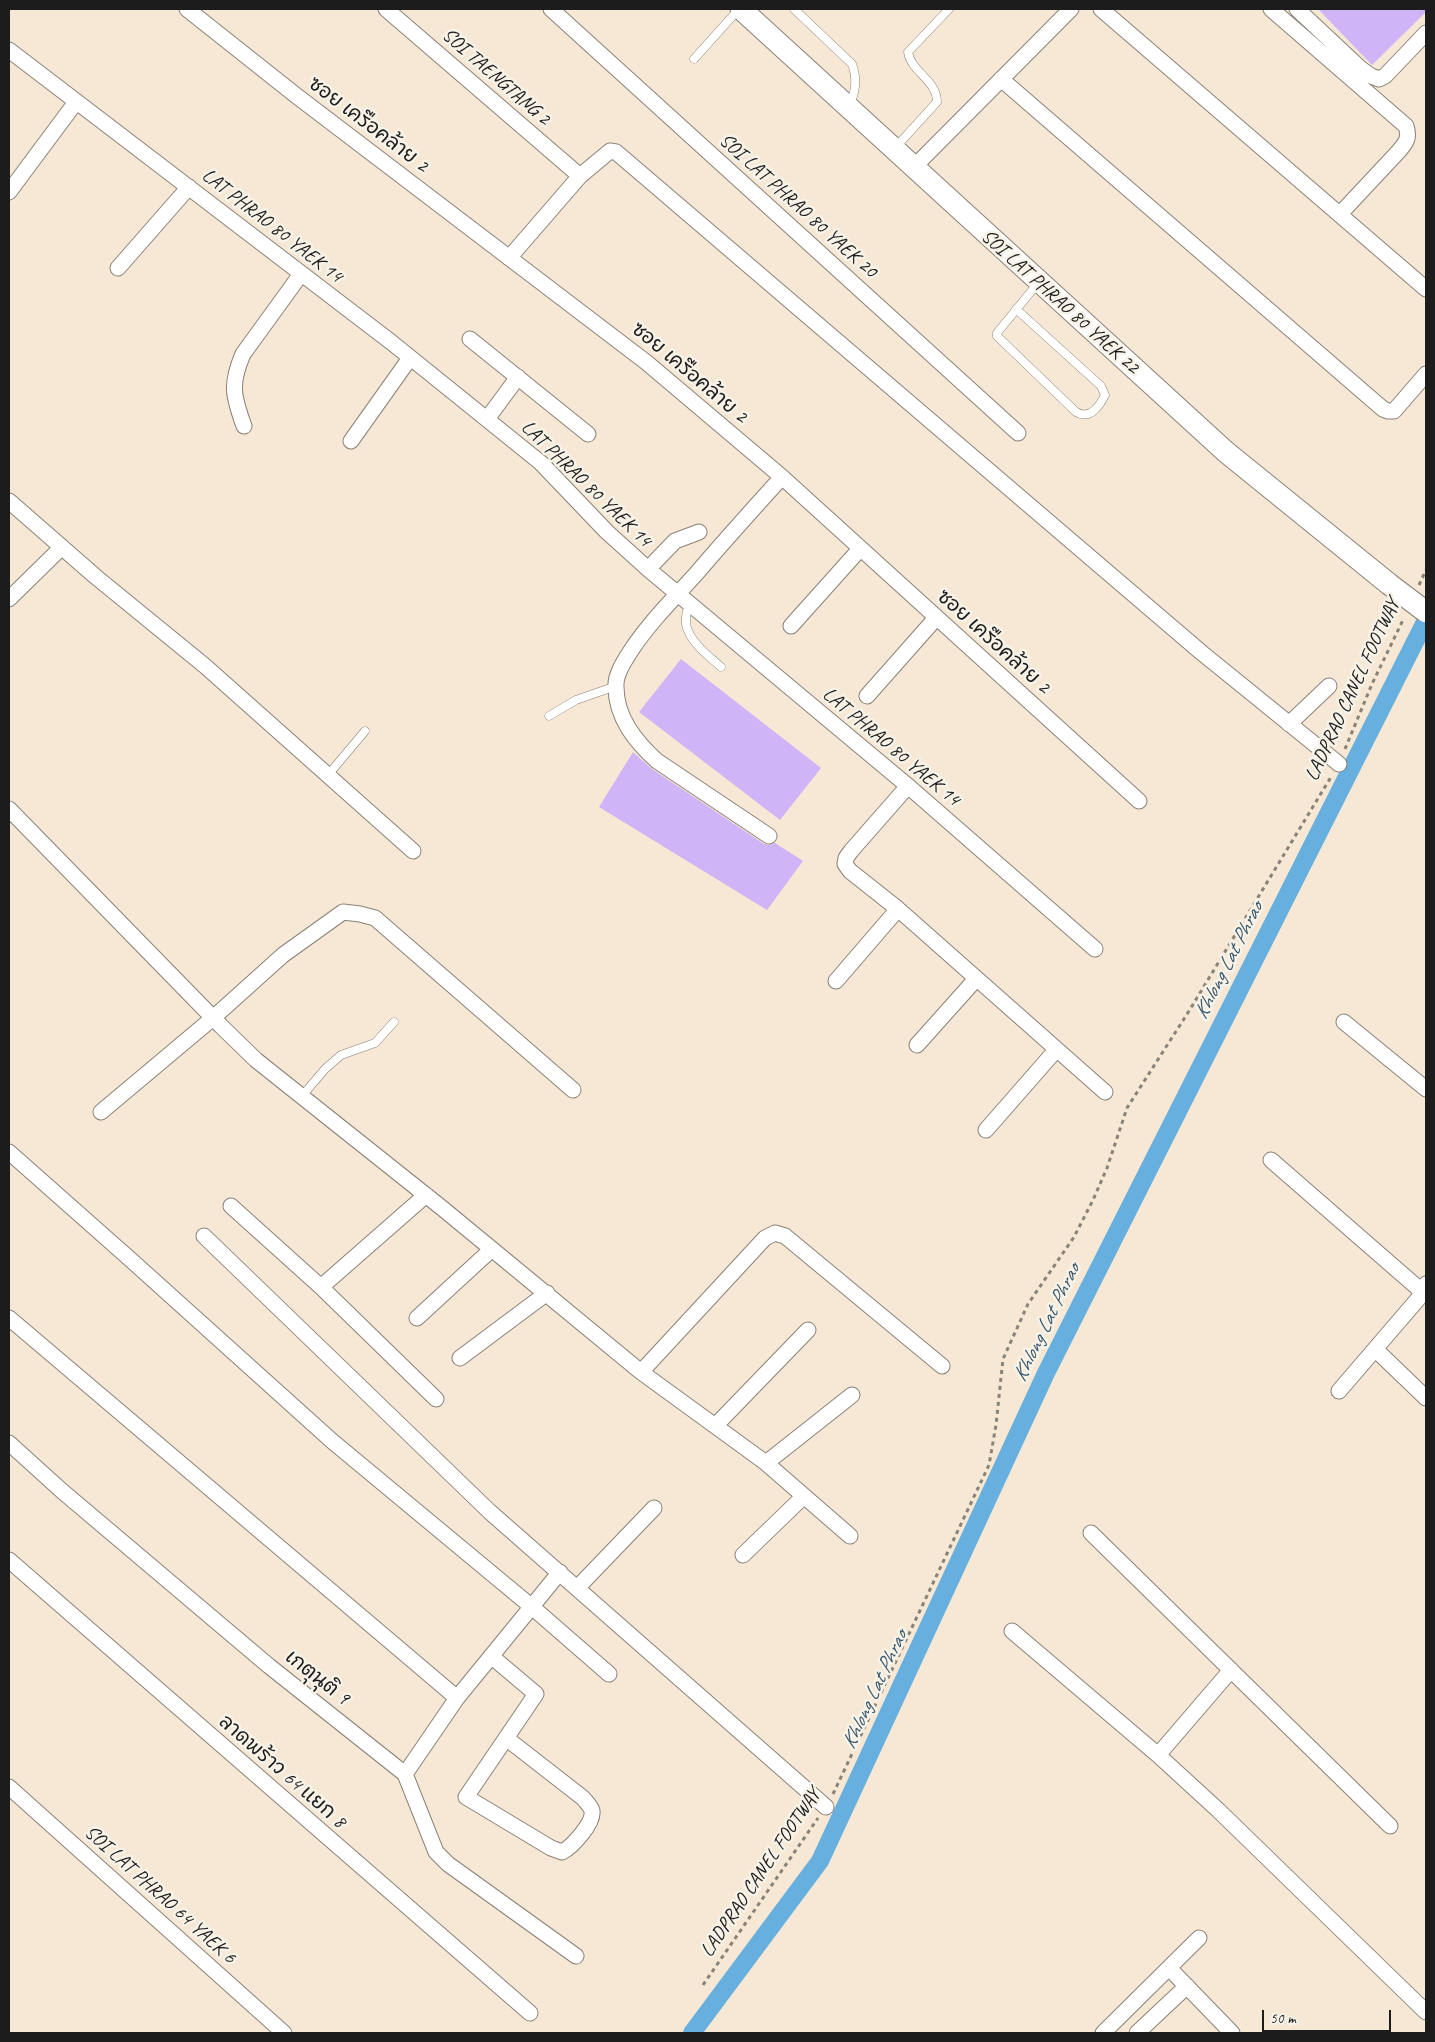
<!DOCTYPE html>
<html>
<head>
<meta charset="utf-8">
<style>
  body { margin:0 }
  #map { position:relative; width:1435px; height:2042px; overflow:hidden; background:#f6e8d4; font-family:Caveat,sans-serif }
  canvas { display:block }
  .frame { position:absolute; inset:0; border:10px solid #1c1c1c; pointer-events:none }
  .scale { position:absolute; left:1262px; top:2010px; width:129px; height:22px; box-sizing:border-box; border:2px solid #1c1c1c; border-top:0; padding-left:6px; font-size:15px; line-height:18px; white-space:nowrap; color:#1c1c1c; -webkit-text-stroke:4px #f7f3e8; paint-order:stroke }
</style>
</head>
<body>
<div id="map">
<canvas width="1435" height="2042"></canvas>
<div class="frame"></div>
<div class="scale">50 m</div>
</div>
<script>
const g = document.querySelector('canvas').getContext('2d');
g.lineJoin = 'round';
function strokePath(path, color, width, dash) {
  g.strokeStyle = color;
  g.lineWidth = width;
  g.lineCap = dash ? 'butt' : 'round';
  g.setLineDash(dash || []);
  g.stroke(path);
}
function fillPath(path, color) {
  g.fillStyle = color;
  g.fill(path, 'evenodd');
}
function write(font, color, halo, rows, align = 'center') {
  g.font = font + ' Caveat,"Playpen Sans Thai",sans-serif';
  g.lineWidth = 5;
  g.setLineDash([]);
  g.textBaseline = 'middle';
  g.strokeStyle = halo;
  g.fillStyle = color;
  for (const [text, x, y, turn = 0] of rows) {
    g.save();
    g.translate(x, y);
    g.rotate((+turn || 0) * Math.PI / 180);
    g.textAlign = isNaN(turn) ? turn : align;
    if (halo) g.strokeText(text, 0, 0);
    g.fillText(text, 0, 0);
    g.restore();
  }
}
strokePath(new Path2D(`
  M692,2033l128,-172 226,-488 380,-753`), '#66afde', 18);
fillPath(new Path2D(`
  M1318,9h108v3l-54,53z
  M681,659l140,109 -41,52 -141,-108z
  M633,752l19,17 112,75 5,1 6,-2 28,18 -36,49 -168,-103z`), '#d0b4f8');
const lane = new Path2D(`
  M794,9l58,55c6,16 3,27 -2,42
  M694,59l45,-50
  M895,148l42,-46c0,-22 -26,-30 -29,-50l41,-43
  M1016,309l85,77 4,9c-6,12 -15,25 -29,17l-79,-76v-3l41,-50
  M689,604c-2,8 -5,16 -2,24 5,16 23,29 34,39
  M549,716l27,-16 40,-14
  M328,775l37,-44
  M302,1096l23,-27 16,-14 34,-12 19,-21`);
const street = new Path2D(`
  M187,9l111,88 348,265 136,115 357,324
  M386,9l194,167
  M551,9l467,424
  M1101,9l325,280
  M1271,9l135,117c4,12 0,17 -8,26l-58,62
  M1297,9l63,59 11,8 8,3 6,-3 41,-43
  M9,50l382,292 150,121 66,69 41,37 260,217 187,163
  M1001,79l382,330 5,2h6l32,-37
  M913,168l158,-159
  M9,192l67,-90
  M509,258l71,-82 30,-25 6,1 586,501 137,111
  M118,268l71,-81
  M470,339l118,95
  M487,419l31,-42
  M244,426c-11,-30 -14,-42 -1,-72l58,-80
  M351,441l59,-83
  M9,501l87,76 109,89 208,185
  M648,569l27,-28 24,-9
  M9,599l53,-52
  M791,626l69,-77
  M867,696l69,-78
  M1289,724l40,-38
  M908,786l-57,65 -5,7 -1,6 5,7 48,38 207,183
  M9,809l212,217 35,34 186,148 199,164 125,91 84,73
  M769,836l-112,-75c-21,-19 -41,-43 -41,-74 -1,-13 9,-27 16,-38 18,-27 42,-51 64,-75 28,-33 57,-65 86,-97
  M836,981l62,-72
  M1344,1022l82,67
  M917,1045l59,-66
  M101,1112l112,-94 70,-63 60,-43 17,2 15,4 198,172
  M986,1130l70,-80
  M9,1152l122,108 201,181 200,166 77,67
  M1271,1160l155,135
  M231,1206l90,81 115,112
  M204,1236l286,276 336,295
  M321,1287l105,-92
  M9,1318l448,380
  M417,1318l75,-69
  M1375,1349l51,49
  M460,1358l87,-65
  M641,1372l124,-134 10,-5 10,3 157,130
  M1339,1391l85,-99 2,-8
  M716,1425l92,-95
  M9,1443l53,48 207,175 136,108 31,78 12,12 128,92
  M766,1463l86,-68
  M1091,1533l299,293
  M743,1555l60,-58
  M9,1560l521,453
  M578,1587l76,-79
  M1012,1631l146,124 60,55 208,202
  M491,1656l45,38 -70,103 85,51 11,4c10,-5 32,-29 30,-41 -1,-5 -6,-9 -9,-13l-77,-60
  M1158,1755l73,-85
  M405,1774l52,-76 103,-126
  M9,1787l275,246
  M1169,1968l63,65
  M1103,2033l96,-95
  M1137,2033l50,-47`);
const secondary = new Path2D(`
  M741,9l485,443 163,132`);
strokePath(lane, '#898278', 9);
strokePath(street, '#898278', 17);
strokePath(secondary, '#898278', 23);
strokePath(new Path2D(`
  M1419,585l7,-15
  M1345,749l27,-65 32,-66
  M833,1794l156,-329 7,-40 7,-66 25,-55 46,-67 19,-37 14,-32 20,-60 62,-97 142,-234
  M703,1985l115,-167`), '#898278', 3, [4, 4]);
strokePath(lane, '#fff', 8);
strokePath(street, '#fff', 15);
strokePath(secondary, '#fff', 21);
const secondaryBridge = new Path2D(`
  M1389,584l37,28`);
strokePath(secondaryBridge, '#898278', 23, []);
strokePath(secondaryBridge, '#fff', 21);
write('20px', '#1c1c1c', '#f7f3e8', [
  ["SOI TAENGTANG 2",496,77,41],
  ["ซอย เครือคล้าย 2",368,125,37],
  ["SOI LAT PHRAO 80 YAEK 20",798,206,42],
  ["LAT PHRAO 80 YAEK 14",272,226,38],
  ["SOI LAT PHRAO 80 YAEK 22",1060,302,42],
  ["ซอย เครือคล้าย 2",689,373,40],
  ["LAT PHRAO 80 YAEK 14",586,484,44],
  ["ซอย เครือคล้าย 2",993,642,42],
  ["LADPRAO CANEL FOOTWAY",1353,690,-65],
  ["LAT PHRAO 80 YAEK 14",891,747,40],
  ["เกตุนุติ 9",317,1678,38],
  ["ลาดพร้าว 64 แยก 8",282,1772,41],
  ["LADPRAO CANEL FOOTWAY",761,1873,-56],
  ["SOI LAT PHRAO 64 YAEK 6",160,1895,42]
]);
write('italic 21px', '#3a576a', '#f7f3e8', [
  ["Khlong Lat Phrao",1229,961,-63],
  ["Khlong Lat Phrao",1047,1323,-64],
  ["Khlong Lat Phrao",875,1690,-65]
]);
</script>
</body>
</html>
